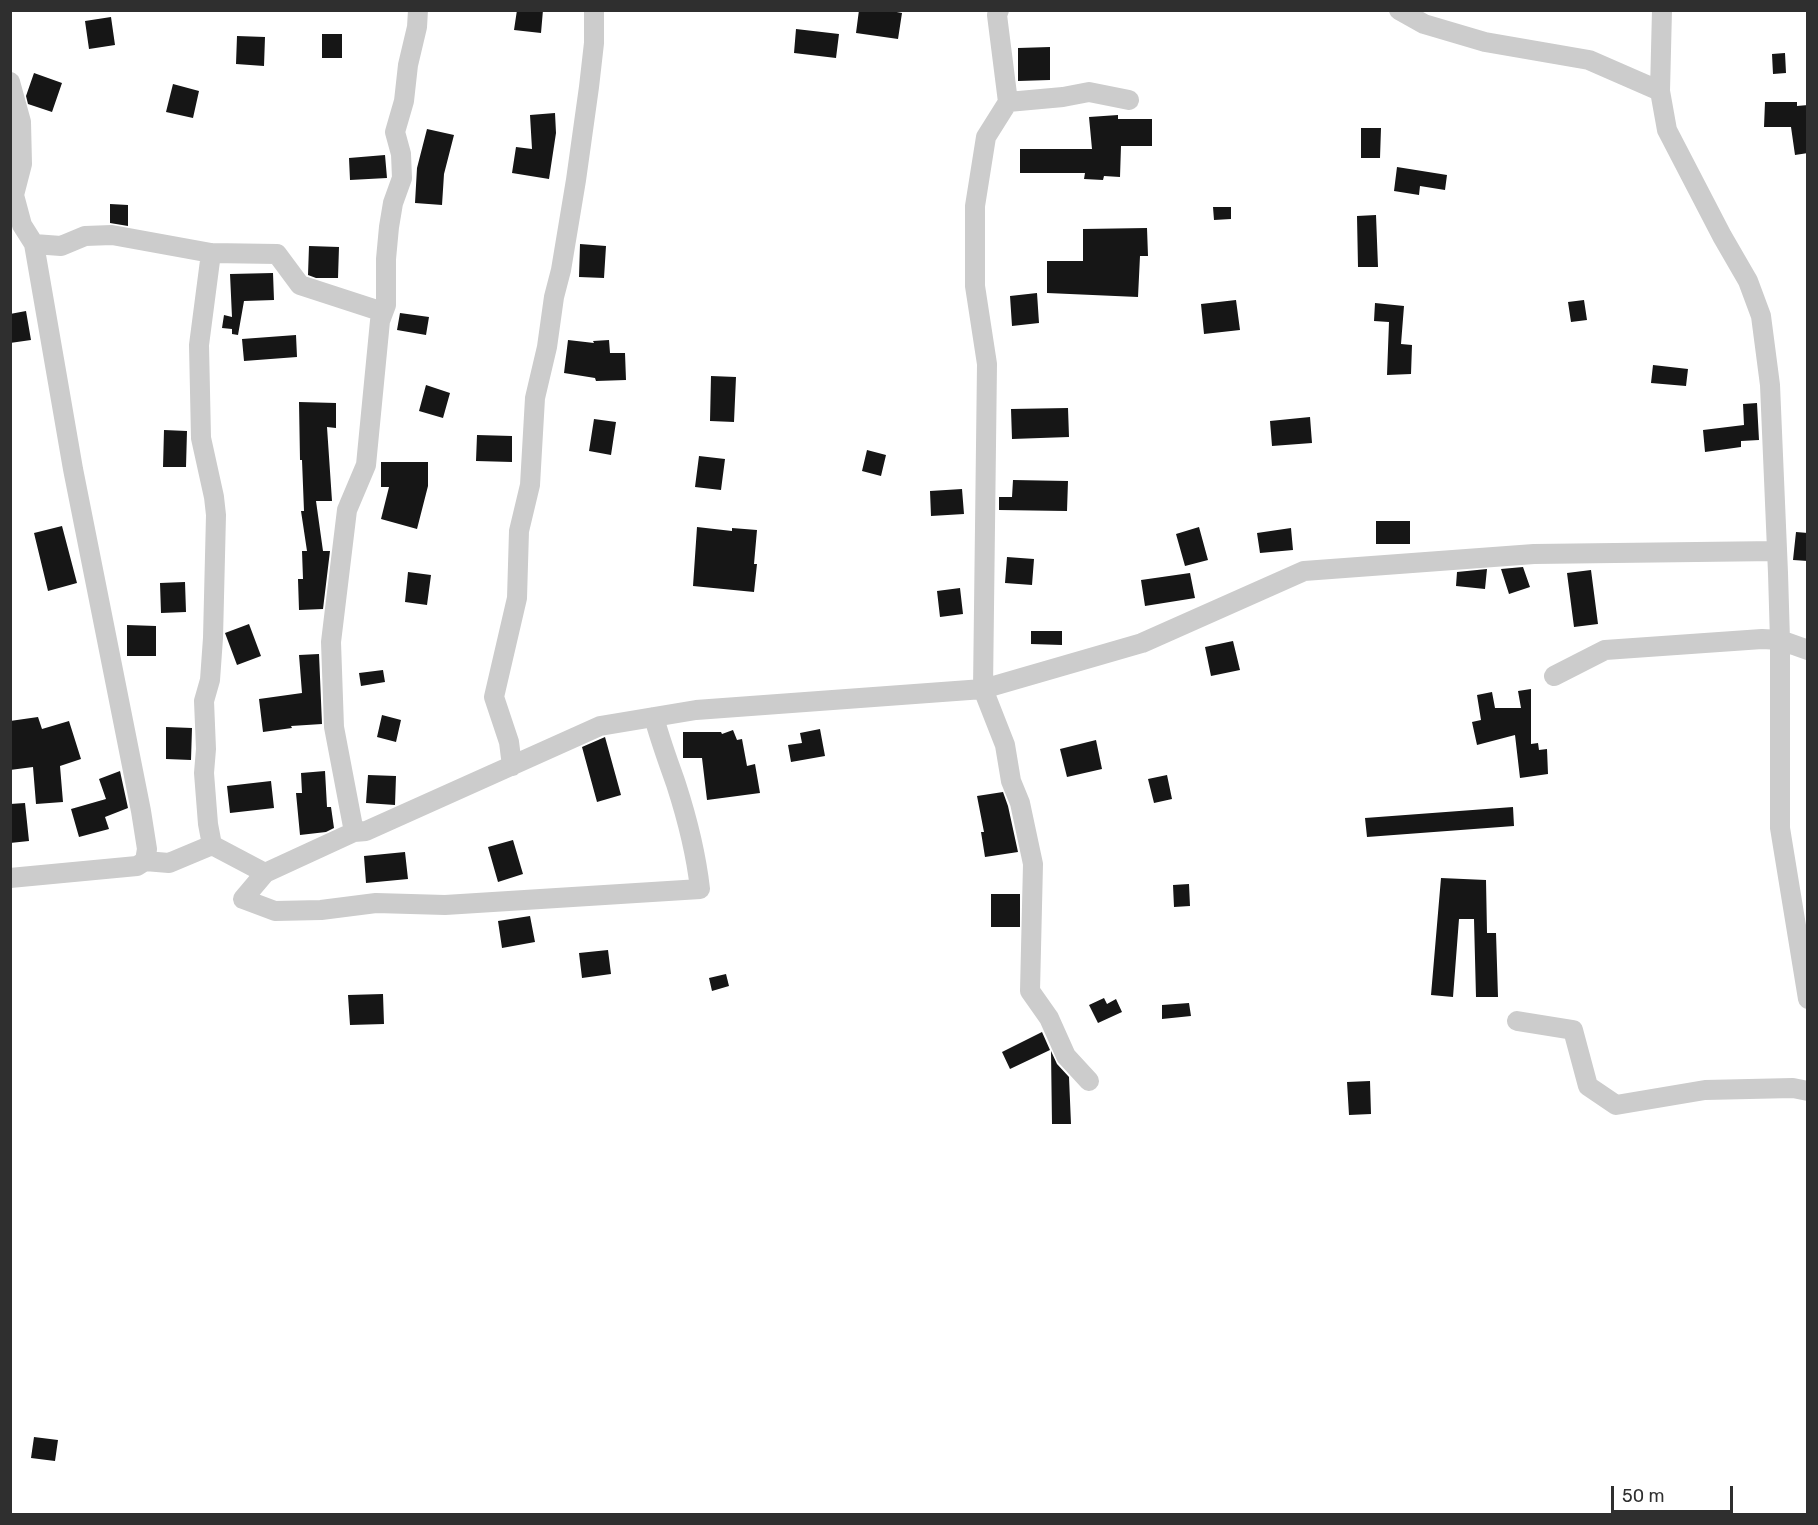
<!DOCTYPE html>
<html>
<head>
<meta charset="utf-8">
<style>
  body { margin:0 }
  #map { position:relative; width:1818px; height:1525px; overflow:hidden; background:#fff; font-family:Rubik,sans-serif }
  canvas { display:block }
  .frame { position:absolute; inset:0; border:12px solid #2f2f2f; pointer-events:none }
  .scale { position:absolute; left:1611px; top:1486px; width:122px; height:27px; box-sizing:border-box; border:3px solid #2f2f2f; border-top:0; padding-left:8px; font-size:18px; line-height:21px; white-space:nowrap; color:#2f2f2f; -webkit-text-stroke:4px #fff; paint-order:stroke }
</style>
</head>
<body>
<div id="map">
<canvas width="1818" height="1525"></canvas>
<div class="frame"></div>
<div class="scale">50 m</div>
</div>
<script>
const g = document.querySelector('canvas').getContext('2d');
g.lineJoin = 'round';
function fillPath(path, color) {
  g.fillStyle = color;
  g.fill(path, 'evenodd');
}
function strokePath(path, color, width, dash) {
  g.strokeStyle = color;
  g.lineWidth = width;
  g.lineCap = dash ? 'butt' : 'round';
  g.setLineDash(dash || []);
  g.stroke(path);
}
fillPath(new Path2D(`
  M517,10h26l-2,23 -27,-3z
  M859,10h27l16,3 -4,26 -42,-6z
  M111,17l4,28 -26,4 -4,-28z
  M796,29l43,5 -3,24 -42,-5z
  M322,34h20v24h-20z
  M237,36l28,1 -1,29 -28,-2z
  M1050,47v33l-32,1v-33z
  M1785,53l1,20 -13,1 -1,-20z
  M34,73l28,10 -10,29 -24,-8 -2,-8z
  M173,84l26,7 -6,27 -27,-6z
  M1765,102h32v4l11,-1v48l-13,2 -4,-28h-27z
  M555,113l1,20 -7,46 -37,-6 4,-26 16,2 -2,-34z
  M1118,115v4h34v27h-31l-1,31 -16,-1 -1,4 -19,-1 1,-6h-65v-24h72l-3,-32z
  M1361,128h20l-1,30h-19z
  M427,129l27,6 -10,39 -2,31 -27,-2 2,-35z
  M385,155l2,23 -37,2 -1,-22z
  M1397,167l50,8 -2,15 -25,-4 -1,9 -25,-4z
  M110,204l18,1v21l-18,-3z
  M1213,207h18v12l-17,1z
  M1376,215l2,52h-20l-1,-51z
  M1147,228l1,28h-8l-2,41 -91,-4v-32h36v-32z
  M580,244l26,2 -2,32 -25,-1z
  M309,246l30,1 -1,31h-22l-8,-3z
  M273,273l1,27 -30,1 -6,34 -6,-1v-5l-10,-1 2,-13 8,2 -2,-43z
  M1037,293l2,30 -27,3 -2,-30z
  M1236,300l4,30 -36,4 -3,-30z
  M1584,300l3,20 -16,2 -3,-20z
  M1375,303l29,3 -3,38 11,1 -1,29 -24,1 2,-53 -15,-1z
  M26,311l5,29 -21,3v-29z
  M400,313l29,4 -3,18 -29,-5z
  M296,335l1,22 -53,4 -2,-22z
  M568,340l26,3 -1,-2 16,-1 1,13h15l1,27 -30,1 -1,-3 -31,-5z
  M1653,365l35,4 -2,17 -35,-3z
  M711,376l25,1 -2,45 -24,-1z
  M426,385l24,8 -7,25 -24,-7z
  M299,402l37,1v25l-9,-1 5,74h-16l7,50h7l-7,58 -24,1 -1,-31h5l-1,-28h5l-6,-40h3l-2,-51h-2z
  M1757,403l2,37 -18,1v6l-36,5 -2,-22 41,-5 -1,-21z
  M1068,408l1,29 -57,2 -1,-30z
  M1310,417l2,26 -40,3 -2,-25z
  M594,419l22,3 -5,33 -22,-4z
  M164,430l23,1 -1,36h-23z
  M477,435l35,1v26l-36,-1z
  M867,450l19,5 -5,21 -19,-5z
  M699,456l26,3 -4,31 -26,-3z
  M381,462h47v24l-11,43 -36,-10 8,-32h-8z
  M1013,480l55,1 -1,30 -68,-1v-13h13z
  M962,489l2,25 -33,2 -1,-25z
  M1376,521h34v23h-34z
  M62,526l15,57 -29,8 -14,-58z
  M697,527l35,4v-3l25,2 -3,34h3l-3,28 -61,-6z
  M1199,527l9,33 -23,6 -9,-32z
  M1291,528l2,22 -33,3 -3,-20z
  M1796,532l12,1v28l-15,-1z
  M1007,557l27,2 -2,26 -27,-2z
  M1523,567l7,20 -21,7 -8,-25z
  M1487,569l-2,20 -29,-3 1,-14z
  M1591,570l7,54 -24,3 -7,-54z
  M408,572l23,3 -4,30 -22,-3z
  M1190,573l5,25 -50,8 -4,-26z
  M185,582l1,30 -25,1 -1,-30z
  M960,588l3,26 -23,3 -3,-26z
  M249,624l12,32 -24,9 -12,-32z
  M127,625l29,1v30h-29z
  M1031,631h31v14l-31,-1z
  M1233,641l7,29 -29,6 -6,-29z
  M319,654l3,70 -31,2 1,2 -29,4 -4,-33 43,-6 -3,-38z
  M383,670l2,12 -24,4 -2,-13z
  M1531,689v55l7,-1 1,7 8,-1 1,25 -28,4 -5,-43 -38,10 -5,-23 9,-2 -4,-25 15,-3 3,16h26l-3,-17z
  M382,715l19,5 -5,22 -19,-5z
  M38,717l4,12 27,-8 12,38 -21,7 3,36 -27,2 -3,-37 -23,3v-49z
  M166,727l26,1 -1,32 -25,-1z
  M820,729l5,27 -34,6 -3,-17 14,-2 -2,-10z
  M733,730l4,10 5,-1 5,27 8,-2 5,29 -53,7 -5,-42h-19v-26h38l1,2z
  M605,737l16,58 -24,7 -15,-55z
  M1096,740l6,29 -35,8 -7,-28z
  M120,771l8,37 -23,9 4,12 -30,8 -8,-28 35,-10 -7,-20z
  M325,771l2,36h4l3,21 -8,4 -26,3 -4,-42h6l-1,-20z
  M368,775l28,1 -1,29 -29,-2z
  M1167,775l5,24 -18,4 -6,-24z
  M271,781l3,27 -44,5 -3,-27z
  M1003,792l5,14 10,46 -33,5 -4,-25h3l-7,-36z
  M25,803l4,38 -19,2v-39z
  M1513,807l1,19 -147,11 -2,-19z
  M513,840l10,34 -25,8 -10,-35z
  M405,852l3,27 -42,4 -2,-27z
  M1441,878l45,2 1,53h9l2,64h-22l-2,-78h-15l-6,78 -22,-2z
  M1189,884l1,22 -16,1 -1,-22z
  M991,894h29v33h-29z
  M530,916l5,26 -33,6 -4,-27z
  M608,950l3,24 -29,4 -3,-25z
  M726,974l3,12 -17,5 -3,-13z
  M383,994l1,30 -34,1 -2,-30z
  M1104,998l3,6 9,-5 6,13 -24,11 -9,-18z
  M1189,1003l2,13 -29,3v-14z
  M1042,1032l8,18 -40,19 -8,-17z
  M1051,1051l6,13 12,13 2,47h-19z
  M1370,1081l1,33 -22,1 -2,-33z
  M34,1437l24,3 -3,21 -24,-3z`), '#161616');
strokePath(new Path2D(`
  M999,10l-2,5 11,87 -22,35 -11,69v80l12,78 -4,325 22,56 6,36 9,22 13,61 -3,127 19,27 17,38 23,25
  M1399,10l25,14 61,18 104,18 71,31
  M1662,10l-2,81 7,39 55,106 26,45 13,35 9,69 8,188 2,67v188l28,171
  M10,82l11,40 1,42 -8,31 8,30 12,19 39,225 68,342 6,38 -2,12
  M1008,102l55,-5 26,-5 40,8
  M34,244l27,2 24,-10 27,-1 99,18 66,1 23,31 83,27
  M1554,676l51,-26 157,-11 18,1 28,10
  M512,766l-3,-24 -15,-45 23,-99 2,-67 11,-46 5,-87 12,-51 7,-50 7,-27 15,-90 13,-93 5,-44v-33
  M354,832l-20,-105 -3,-85 16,-132 19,-45 14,-144 6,-16v-46l3,-32 4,-24 9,-25 -1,-24 -6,-22 9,-31 4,-36 9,-38 1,-17
  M212,845l53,28 89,-41 12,-1 234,-105 96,-16 287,-21 159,-46 162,-72 230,-17 243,-3
  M265,873l-22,26 32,12 46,-1 55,-7 69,2 255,-16c-4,-36 -13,-71 -24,-105 -8,-23 -16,-44 -22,-67
  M10,878l127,-12 8,-5 24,2 43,-18 -4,-21 -4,-51 2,-24 -2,-48 6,-21 3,-42 3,-123 -2,-18 -13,-59 -2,-93 12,-92
  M1517,1021l56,9 15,56 28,19 89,-15 88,-2 15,3`), '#ccc', 20);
</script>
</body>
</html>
